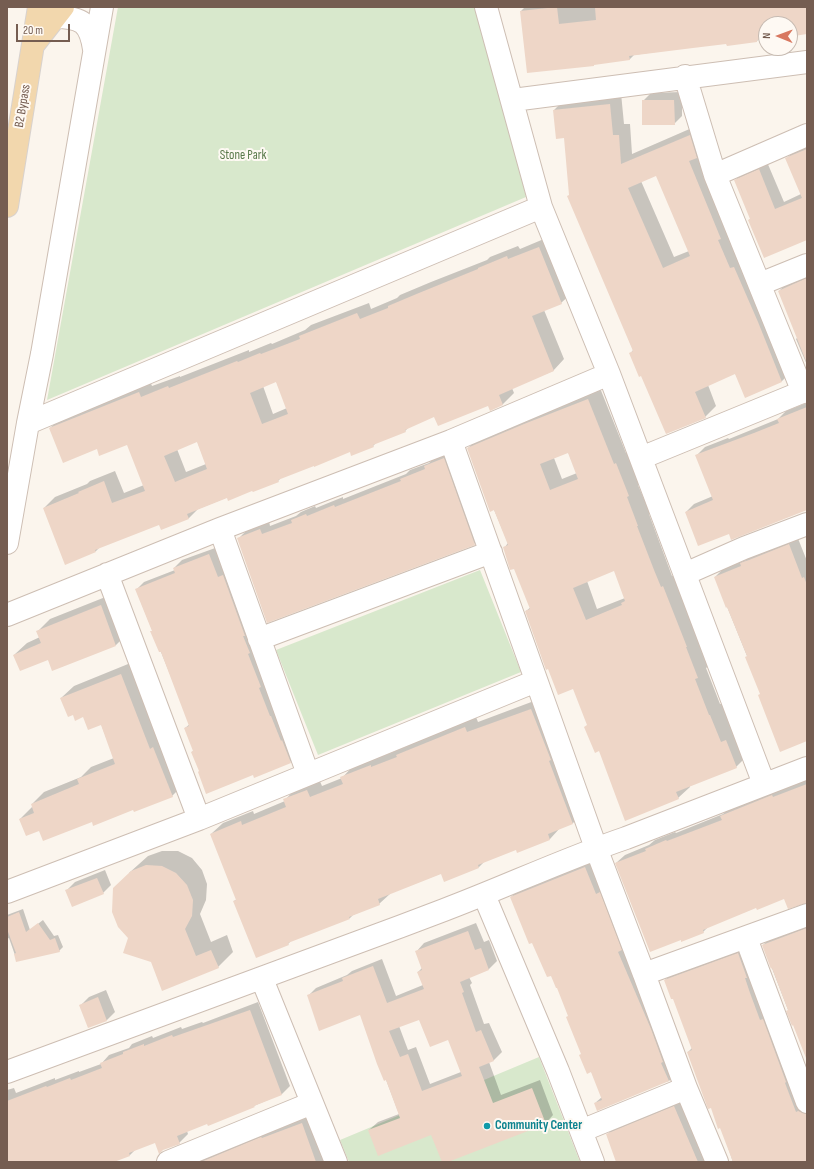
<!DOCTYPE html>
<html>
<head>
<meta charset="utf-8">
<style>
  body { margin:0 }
  #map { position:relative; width:814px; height:1169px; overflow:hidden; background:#fbf5ed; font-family:"Sofia Sans Condensed",sans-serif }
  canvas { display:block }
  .frame { position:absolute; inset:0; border:8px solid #755d51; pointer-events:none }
  .north { position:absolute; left:758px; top:16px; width:40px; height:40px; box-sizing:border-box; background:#fef9f3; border:1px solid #c7bbb2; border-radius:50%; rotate:271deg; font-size:11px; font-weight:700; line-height:16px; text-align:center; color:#755d51 }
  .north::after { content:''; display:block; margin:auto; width:14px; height:18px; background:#d87860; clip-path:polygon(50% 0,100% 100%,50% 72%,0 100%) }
  .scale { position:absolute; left:16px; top:24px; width:54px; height:18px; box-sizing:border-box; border:2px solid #755d51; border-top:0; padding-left:5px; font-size:12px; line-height:14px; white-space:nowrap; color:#755d51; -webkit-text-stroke:3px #fef9f3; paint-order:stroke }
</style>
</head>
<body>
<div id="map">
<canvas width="814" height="1169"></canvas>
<div class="frame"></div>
<div class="north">N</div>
<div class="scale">20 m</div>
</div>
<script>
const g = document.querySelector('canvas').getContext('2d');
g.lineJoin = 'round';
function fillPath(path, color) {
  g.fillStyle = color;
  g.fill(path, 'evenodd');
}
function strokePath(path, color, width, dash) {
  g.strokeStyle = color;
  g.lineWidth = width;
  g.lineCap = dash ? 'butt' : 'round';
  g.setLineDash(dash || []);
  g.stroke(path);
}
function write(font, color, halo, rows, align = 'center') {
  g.font = font + ' "Sofia Sans Condensed",sans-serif';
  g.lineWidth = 4;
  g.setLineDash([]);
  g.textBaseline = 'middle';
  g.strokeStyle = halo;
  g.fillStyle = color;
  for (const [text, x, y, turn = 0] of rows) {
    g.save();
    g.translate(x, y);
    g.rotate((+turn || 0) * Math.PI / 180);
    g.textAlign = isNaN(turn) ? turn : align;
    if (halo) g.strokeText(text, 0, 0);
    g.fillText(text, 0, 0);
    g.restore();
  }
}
fillPath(new Path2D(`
  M118,7h364l44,190 -479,203z
  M480,570l41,102 -203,83 -42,-105z
  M539,1057l41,105h-231l-9,-22z`), '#d8e8cc');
fillPath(new Path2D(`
  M525,7h282v26l-17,2v-11h-24v14l-7,1 -2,2 -30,1 -93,13 -5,5 -108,-49z
  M682,92v24l-8,8 -31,-23 8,-8z
  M621,93l3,31h6l2,30 69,-30 92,246 -11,11 -36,16 -11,-24 -27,12 8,21 -11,11 -74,-64 2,-3 -63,-156 -5,-57 -11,-27 11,-11zM656,174l33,77 -15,6 -33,-76z
  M807,145v94l-58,-19 2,-2 -16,-37 8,-9 24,-10 17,40 17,-8 -14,-36 8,-8z
  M551,236l22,56 -12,11 -17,7 20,49 -11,12 -41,17 2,5 -12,12h-14l-53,11 -25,10 -5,5 -28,11 -4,4 -23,5 -68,26 -4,4 -50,16 -30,12 -9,9 -27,11 -2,-5 -59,22 -5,5 -30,12 -22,-55 11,-11 32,-13 3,-3 25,-10 9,22 20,-8 -16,-41 -31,4 -47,-20 11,-11 89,-36 2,5 28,-10v1l69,-27v2l22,-9 1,1 33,-14 6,-5 58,-22 2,6 26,-11 3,-3 31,-13 56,-22 3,-3 28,-11 2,3zM276,381l11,27 -14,6 -10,-28zM197,441l9,23 -20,8 -9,-23z
  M807,274v91l-11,-26 2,-2 -19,-46 9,-9z
  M600,388l26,65 2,-1 12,31 -2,2 12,28 -1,1 23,62 3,-1 34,91 -3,2 14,36h2l10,27 16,24 -12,12 -46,18v2l-12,11 -79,-48 -25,-62 -48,-77 5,-4 -16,-40 -11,-19 4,-5 -40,-95 12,-12zM568,452l9,21 -15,6 -8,-21zM615,570l10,28 -28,11 -10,-28z
  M806,403l1,3v103l-78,24 -43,-21 8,-8 19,-8 -16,-41 8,-8 23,-9 1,1 49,-20 8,-8z
  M453,450l30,85 -9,9 -236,-5 9,-9 22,-9 1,5 26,-10 5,-4 14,-6 1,2 27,-11v2l63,-25 4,-4 19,-7 5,-5z
  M797,536l10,25v179l-46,-46 -14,-38 -32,-79 8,-8 23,-9 4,-5z
  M218,547l80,207 -8,8 -36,12 -54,-3 -8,-19 2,-2 -9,-22 5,-4 -54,-134 8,-8 31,-12 -1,-2 8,-8z
  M113,594l15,39 -12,12 -63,25 -5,-11 -34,-4 13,-12 13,-6 -2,-6 12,-12z
  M133,662l51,122 -12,12 -80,25 -53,9 -19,-11 13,-13 -1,-2 12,-12 37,-15 10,-10 23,-9 -13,-34 -18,-8 -10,-2 -12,-16 13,-12z
  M542,698l42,114 -11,11 -13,5 -10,11 -33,9 -32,13 -6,6 -34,14 -3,-8 -51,20 -12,11 -26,11 -3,3 -58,22 -4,4 -54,-43 3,-2 -26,-65 12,-11 30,-12 1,3 31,-13v-1l11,-12 23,-9 3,7 20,-8 11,-12 29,-12 1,2 24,-10 2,-2 67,-27 2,5z
  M807,779v123l-22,-4 -28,9 -49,20 -5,5 -87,-69 9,-8 24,-10 6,-5 20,-8 1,1 47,-19 7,-7z
  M162,851h16l14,7 10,12 5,14 -1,16 -6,14 11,28 16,-7 6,17 -15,15 -67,-6 -22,-23v-65l19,-17z
  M593,860l84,213 -8,8 -74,22 7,-6 -11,-26 -9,-17 -13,-38 -11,-30 -47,-89 8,-8z
  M105,870l6,15 -8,8 -36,-3 8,-8z
  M23,909l7,21 13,-10 11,16 4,-1 5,12 -4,4 -42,10 -8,-23 -2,1v-24z
  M476,923l8,19 5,-2 8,21 -8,8 -20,8 3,6 -2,2 14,39 5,-1 13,29 -8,8 -5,2 12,33 39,-15 13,35 -8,9 -102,38 -11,-28 -63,-4 9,-8 21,-8 -38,-100 -53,-18 8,-8 31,-13 5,-4 30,-12 14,37 27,-11 -5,-13 4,-4 -6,-16 8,-9zM420,1018l29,20 12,34 -31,12 -14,-37 -8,3 -9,-24z
  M807,924v135l-44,-114 8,-8z
  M746,946l61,158v58h-74l-12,-35 -33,-75 4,-4 -18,-51 -9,-17 8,-8z
  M106,990l9,22 -8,8 -18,7 -8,-22 8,-8z
  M258,1002l32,84 -8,8 -73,31 -1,-2 -21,8 1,3 -9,9 -24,-1 -20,8 -5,5 -19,7h-104v-72l7,-2 2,5 39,-15v2l24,-9v1l22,-8 8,-9 20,-7 3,-4 20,-8 1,2 28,-11 1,2 20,-7 1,1z
  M682,1099l31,63h-96l-10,-27 8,-9z
  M310,1115l20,47h-139z`), '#0003');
fillPath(new Path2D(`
  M557,7l2,17 37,-4 -1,-13h212v27l-13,2 -2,-12h-26v15l-9,1v2l-30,4 -1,-2 -33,4 -64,8 1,4 -36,5v1l-67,7 -7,-62z
  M642,100h32l1,25h-33z
  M610,104l3,31h6l2,29 69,-29 7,23 -8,3 32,78 -3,1 12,28 4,-1 24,55 24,60 -37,16 -10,-24 -40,18 11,26 -40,16 -25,-58 -2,1 -10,-24 4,-2 -66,-155 2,-1 -5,-57 -8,1 -3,-29zM656,176l34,80 -27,12 -35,-80z
  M807,149v91l-43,18 -16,-38 2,-1 -16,-39 25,-11 16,40 27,-11 -17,-40z
  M539,247l23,57 -30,12 22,55 -55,24 4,10 -13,6 -2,-5 -50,20 -4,-9 -29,13 1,2 -33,13 1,2 -23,9 -1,-4 -36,15v-1l-36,14 1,2 -26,10 -1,-1 -24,10 -1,-3 -40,16 2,5 -28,11 -2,-5 -64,25 1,2 -31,13 -22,-57 36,-15 -1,-1 26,-11 8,22 33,-12 -18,-46 -28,11 -2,-7 -34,14 -14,-35 90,-36 2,5 27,-11 1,2 68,-27 1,1 22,-9 1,1 39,-15 -1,-3 58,-23 3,6 28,-11v-2l31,-13 59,-24v-1l29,-12 1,3zM276,382l12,32 -26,10 -12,-31zM197,442l10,27 -32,13 -11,-26z
  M807,278v83h-1l-28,-70z
  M588,399l26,65 2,-1 13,33 -2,1 11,29h-1l17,44 7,17 2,-1 24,61h-1l12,31 -3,1 14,36h1l11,27 5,-2 11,28 -61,24 3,7 -54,22 -26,-70 -4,2 -11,-26 3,-2 -14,-36 -15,6 -10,-26 -2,1 -21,-59 5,-2 -16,-40 -4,1 -7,-23 5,-2 -14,-35 -4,2 -23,-64 57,-24zM568,453l10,26 -28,11 -10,-26zM614,571l11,30 -4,2 1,2 -36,15 -13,-32z
  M807,407v103l-76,30 -2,-6 -31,12 -13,-34 28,-12 -18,-45 59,-22 25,-10 -2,-4z
  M444,458l31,87 -208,78 -30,-85 23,-9 2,5 30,-11 -1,-3 15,-6 1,2 27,-11 1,2 66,-26 -1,-2 25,-10 -1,-3z
  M789,544l13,34 2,-1 3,8v156l-27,11 -22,-57 2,-1 -15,-37 2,-1 -20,-49 -1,1 -12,-31 27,-11 -1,-3 9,-3z
  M209,554l9,23 5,-2 22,61h-2l7,17 -2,1 13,33 -2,1 11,28h1l10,25 1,-1 9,23 -37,15 -1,-3 -47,19 -8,-22 1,-1 -8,-19 2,-1 -9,-23 5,-2 -28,-74h-2l-9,-21h2l-17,-42 40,-16 -2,-5z
  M101,605l15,41 -64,25 -4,-11 -28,11 -7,-16 28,-12 -5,-12z
  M121,674l29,75 3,-2 20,50 -39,15 -1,-2 -40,16 -1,-4 -49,19 -4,-10 -13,5 -7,-17 15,-6 -3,-9 48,-20 -2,-5 38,-15 -14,-39 -13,5 -5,-13 -8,4 -2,-6 -5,2 -8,-19z
  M531,709l20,51 -2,1 24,63 -25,10 2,6 -33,13 -1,-3 -38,15 1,3 -35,14 -3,-8 -63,25 2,6 -31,12 1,2 -62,24 1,2 -33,13 -23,-57 3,-1 -26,-66 31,-13 1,4 44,-18 -3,-8 24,-9 3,7 33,-13 -3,-7 31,-12v2l26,-10 -1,-2 69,-28 2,5z
  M807,784v119l-19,6 -4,-10 -27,11 -1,-2 -53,22 1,3 -23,9v-2l-31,12 -35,-89 31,-12 -1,-2 21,-9 1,1 55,-21 -2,-4 52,-21 1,2z
  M146,865l16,1 14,7 11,12 6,15 -1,16 -7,13 11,27 15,-6 8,18 -57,23 -11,-29 -28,-9 5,-15 -10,-11 -6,-15 1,-24 18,-17z
  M585,867l11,27 4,-2 22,58 -4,2 33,77 12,33 -2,1 8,18 -72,30 -3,-8 8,-3 -11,-28 -4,2 -8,-19 2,-1 -15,-37 2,-1 -11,-28h-1l-5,-12 -4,1 -15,-34 -3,1 -19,-47z
  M97,878l7,16 -32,13 -7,-17z
  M19,912l7,20 12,-9 12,17 5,-2 5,14 -44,10 -2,-8 2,-1 -9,-24v-12z
  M807,928v130h-1l-13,-33 -1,1 -6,-15 2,-1 -16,-42 -1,1 -9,-24z
  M468,931l7,19 6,-2 8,22 -29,12 4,10 -2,1 14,39 5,-2 13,31 -15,6 14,36 39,-15 14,36 -98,38h-6l-11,-27 -53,21 -10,-26 32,-12 -14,-38 -2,1 -7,-17 -17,-49 -41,16 -12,-36 36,-14 -1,-3 31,-12 14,37 37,-14 -7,-17 5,-2 -7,-19zM419,1020l11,27 18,-7 14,36 -40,15 -14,-37 -8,3 -11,-26z
  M738,953l9,25h-2l5,15 10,27 3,-1 23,63 -1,1 11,29 2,-1 9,3v48h-74l-13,-34 -2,1 -7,-21 -3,1 -3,-8 -18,-49 5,-2 -19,-51h-2l-7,-19z
  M98,997l9,24 -19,7 -9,-23z
  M250,1010l32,85 -28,11 1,1 -47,19 -1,-2 -30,12 3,8 -17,6 -4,4 -4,-11 -26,10 1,3 -16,6h-107v-61l39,-15 1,1 23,-9 1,2 31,-12 -2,-5 23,-9v-2l21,-8v2l28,-11 1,2z
  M674,1106l24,56h-82l-10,-28z
  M302,1123l14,39h-115l60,-25 1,1z`), '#eed6c7');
const minor = new Path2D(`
  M486,7l55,200 68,167 155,410
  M55,17c27,0 35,6 39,32
  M685,76l30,99 88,217
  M513,100l294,-38
  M715,175l92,-40
  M760,284l47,-19
  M28,423l513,-216
  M451,441l145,407 48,126 163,-59
  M641,458l166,-68
  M220,529l88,245
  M7,543l21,-120 14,-69 60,-347
  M107,574l92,245
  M685,574l59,-26 63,-24
  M7,615l213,-86 231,-88 158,-67
  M259,639l232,-87
  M7,892l192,-73 337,-138
  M484,895l74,176 35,91
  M746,938l61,164
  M644,974l42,114 31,74
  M262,979l74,183
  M7,1072c146,-55 292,-107 437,-162 61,-23 120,-51 182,-72l181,-70
  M581,1131l105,-43
  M168,1162l144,-59`);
const major = new Path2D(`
  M34,44l29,-37
  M7,206l32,-199`);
strokePath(minor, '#cdbeb3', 24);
strokePath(major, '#d8d2ce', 24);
strokePath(minor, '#fff', 22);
strokePath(major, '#f2d7ad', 22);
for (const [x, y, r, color] of [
  [487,1126,4,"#0f9aa8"]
]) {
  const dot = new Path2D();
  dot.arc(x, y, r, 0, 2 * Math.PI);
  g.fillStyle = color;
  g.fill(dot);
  strokePath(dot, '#fef9f3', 1.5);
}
write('13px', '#755d51', '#fef9f3', [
  ["B2 Bypass",23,106,-81]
]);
write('13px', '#59794a', '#fef9f3', [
  ["Stone Park",243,156]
]);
write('bold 13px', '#0d838f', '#fef9f3', [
  ["Community Center",495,1126]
], 'left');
</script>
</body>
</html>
